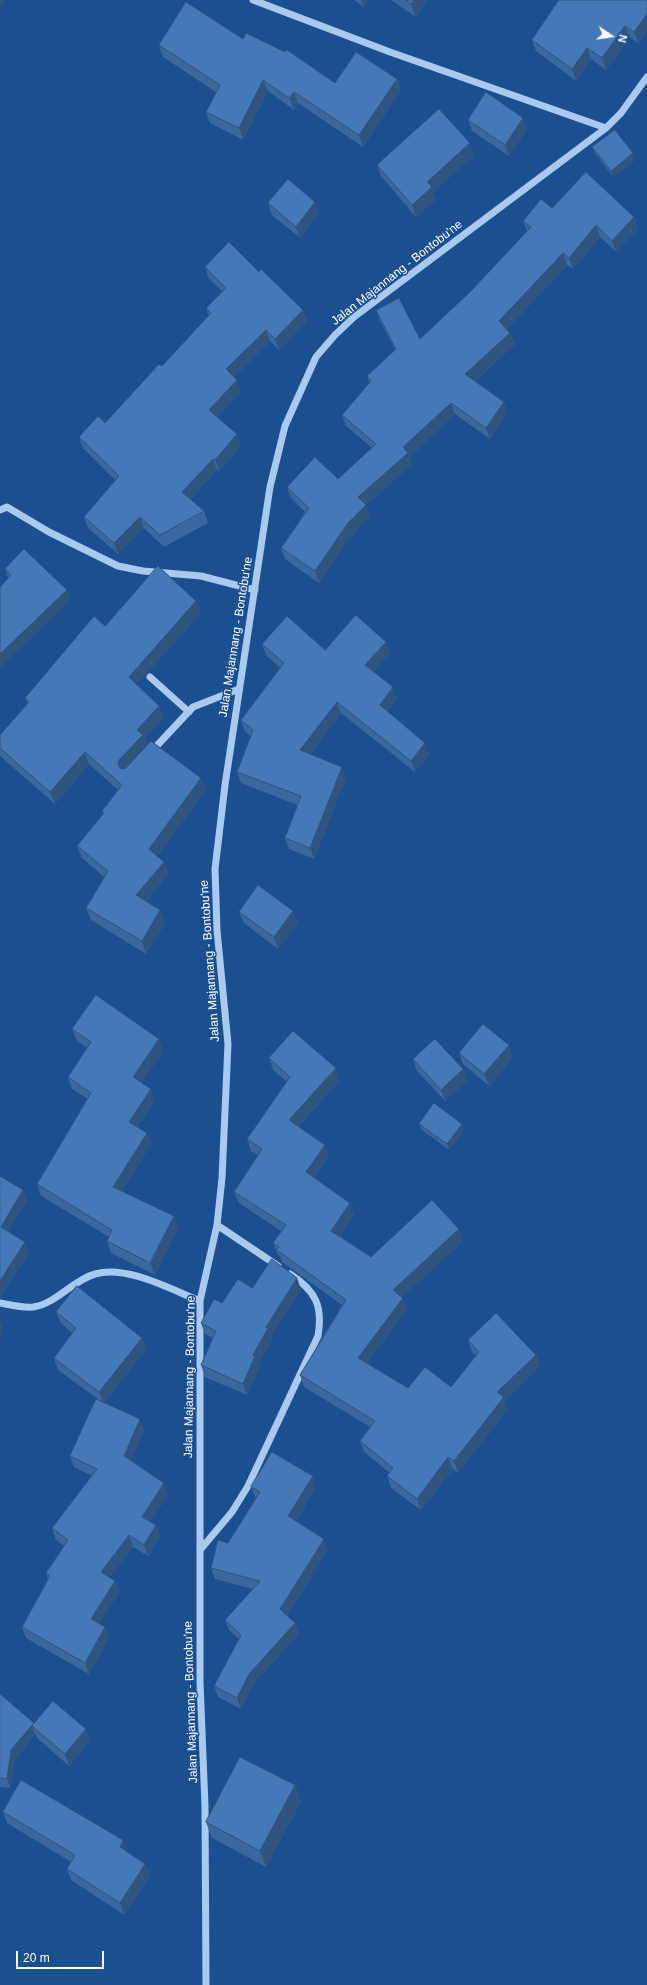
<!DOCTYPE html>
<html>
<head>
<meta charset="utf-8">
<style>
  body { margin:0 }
  #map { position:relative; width:647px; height:1985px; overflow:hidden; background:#1b4f8f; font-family:Helvetica,sans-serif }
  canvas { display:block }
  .north { position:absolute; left:591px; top:16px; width:40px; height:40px; -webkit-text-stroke:3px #1b4f8f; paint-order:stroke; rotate:103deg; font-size:11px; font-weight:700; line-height:16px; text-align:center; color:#fff }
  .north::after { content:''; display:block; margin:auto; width:14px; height:18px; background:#fff; clip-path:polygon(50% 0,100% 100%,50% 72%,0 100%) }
  .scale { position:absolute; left:16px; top:1951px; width:88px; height:18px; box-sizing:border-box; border:2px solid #fff; border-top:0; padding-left:5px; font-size:12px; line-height:14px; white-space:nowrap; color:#fff; -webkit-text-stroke:3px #1b4f8f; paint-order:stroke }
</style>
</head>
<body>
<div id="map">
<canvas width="647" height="1985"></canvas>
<div class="north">N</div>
<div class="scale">20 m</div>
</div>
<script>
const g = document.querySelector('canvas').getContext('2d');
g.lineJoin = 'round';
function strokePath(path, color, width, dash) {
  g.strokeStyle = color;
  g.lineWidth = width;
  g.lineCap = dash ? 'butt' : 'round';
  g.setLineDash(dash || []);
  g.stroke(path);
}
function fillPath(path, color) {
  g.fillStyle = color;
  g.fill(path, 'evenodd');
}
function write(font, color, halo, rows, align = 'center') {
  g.font = font + ' Helvetica,sans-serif';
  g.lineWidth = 3;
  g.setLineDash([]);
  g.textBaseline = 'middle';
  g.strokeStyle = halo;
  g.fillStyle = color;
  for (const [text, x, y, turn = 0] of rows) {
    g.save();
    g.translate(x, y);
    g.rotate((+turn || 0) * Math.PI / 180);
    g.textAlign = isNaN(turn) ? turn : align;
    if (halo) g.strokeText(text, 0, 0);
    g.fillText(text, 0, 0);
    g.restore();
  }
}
strokePath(new Path2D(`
  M253,0l137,52 216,76
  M0,510l7,-3 42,25 69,34 25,5 58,5 54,14
  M150,677l39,35
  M151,752l42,-45 46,-18
  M217,1225l61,41
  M0,1303c11,2 22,5 33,4 23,-3 40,-27 62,-33 32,-9 75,15 105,27
  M200,1550l32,-38 16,-26 70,-150c5,-30 -2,-45 -28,-62
  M206,1985l-1,-179 -5,-124v-381l17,-76 5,-47 6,-134 -11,-114 -2,-61 10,-84 45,-298 15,-61 31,-69 19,-22 19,-18 252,-189 15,-15 26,-36`), '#a9c9ee', 7);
fillPath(new Path2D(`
  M354,0h14l-4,7z
  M391,0h36l-11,17z
  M647,0l-8,44 -9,-7 -24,33 -15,-11 -15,22 -40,-30 -4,-11z
  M243,39l92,44 62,-4 4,11 -38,57 -65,-44 -4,7 -26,-19 -25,49 -33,-17 -4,-11 10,-20 -53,-35 -4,-12z
  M468,120l59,9 -18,27 -37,-25z
  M592,147l41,6 2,7 -22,17 -18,-24z
  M474,155l-41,37 3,7 -20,18 -35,-41 -4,-11z
  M315,202l4,11 -19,25 -28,-23 -4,-12z
  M552,208l82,9 4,12 -22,23 -16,-15 -27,32 -6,-4 -60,64 8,15 -40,37 33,32 -18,26 -35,-25 -45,43 2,7 -46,41 4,11 -18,19 -33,48 -34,-24 -4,-11 24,-36 -14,-14 -4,-11 51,-8 34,-31 -26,-22 -4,-11 27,-32 -2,-7 28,-26 -15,-29 -4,-11 44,29 51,-48 56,-60 -4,-10z
  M205,267l54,5 44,38 4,11 -28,29 -9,-9 -36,36 7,14 -24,26 24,29 -22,25 -2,-1 -27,29 14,12 4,12 -44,24 -20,-19 -26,26 -30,-26 -4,-11 31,-37 -32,-32 -4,-11 26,-14 57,-57 47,-50 -3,-8 16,-17 -13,-12z
  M5,569l62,21 3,11 -62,-23z
  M196,601l5,12 -64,71 22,22 5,12 -19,20 2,7 59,45 -49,66 7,6 4,12 -22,27 14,9 5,13 -19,31 -55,-34 -5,-12 18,-31 -22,-19 -5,-12 26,-32 -1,-3 16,-21 -29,-26 -34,40 -55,-48v-21l27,-31 -2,-6 80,-72z
  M262,644l63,6 65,3 -17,19 20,15 4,12 -10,13 42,42 -14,18 -74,-59 -31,41 36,24 -32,81 -25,-10 -4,-11 12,-33 -56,-22 -4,-11 14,-36 -6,-4 -4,-12 39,-52 -14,-13z
  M239,912l59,10 -20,27 -34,-26z
  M72,1029l91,22 -22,32 14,17 -18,27 10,6 4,11 -29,47 56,37 -23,47 -44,-22 -4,-12 2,-4 -68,-41 -4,-12 51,-85 -16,-10 -4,-12 19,-29 -10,-7z
  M459,1053l54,4 -24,29 -26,-22z
  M269,1058l67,10 4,12 -42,47 31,30 -15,21 40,37 -14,21 31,21 92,-16 -61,56 5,12 -40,54 41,25 43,-1 25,-31 -4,-4 -4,-12 68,15 4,11 -35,34 3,9 -50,64 -5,-4 -32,41 -30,-22 -4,-12 3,-3 -26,-21 -4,-11 10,-14 -66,-40 -4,-12 42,-70 -60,-43 -2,-6 -2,-1 -5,-12 8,-12 -42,-28 -5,-11 24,-37 -7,-4 -4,-12 40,-57 -14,-12z
  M413,1059l50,10 4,12 -22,20 -28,-30z
  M419,1124l45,6 -15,20 -27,-20z
  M252,1288l49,1 -30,48 1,2 -14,25 2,3 -13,28 -42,-18 -4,-12 12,-27 -8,-4 -4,-11 21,-20z
  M56,1312l86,26 4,11 -42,54 40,27 -13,30 37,35 -18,27 6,3 4,12 -12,19 -15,-9 -24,31 6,3 4,12 -20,30 6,4 4,11 -20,36 -63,-36 -4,-11 26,-48 -2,-6 18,-27 -8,-6 -4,-12 40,-52 -18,-9 -4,-11 29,-56 -41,-30 -4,-12 18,-25 -11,-10z
  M251,1487h65l-20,34 32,29 -41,66 8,7 4,11 -46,50 -12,25 -23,-12 -4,-11 25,-47 -10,-9 -4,-10 28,-31 -38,-10 -4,-11 17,-25 28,-45 -1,-1z
  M0,1694l34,29 1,1 55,16 -21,26 -32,-28 -2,-4 -20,26 -5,28 -10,-1z
  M295,1785l6,17 -35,65 -54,-29 -6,-16z
  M3,1812l124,40 18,12 5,11 -26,40 -53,-35 -4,-11 4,-7 -64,-39z`), '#3a679d');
fillPath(new Path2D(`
  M0,0h6l-6,8z
  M361,0h7l-4,7z
  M414,0h13l-11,17 -5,-13z
  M647,14v17l-8,13 -5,-12z
  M625,26l5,11 -24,33 -4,-12z
  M587,48l4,11 -15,22 -4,-12z
  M397,79l4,11 -38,57 -4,-12z
  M263,80l5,11 -25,49 -4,-12z
  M294,92l4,11 -4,7 -5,-12z
  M523,118l4,11 -18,27 -4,-11z
  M470,143l4,12 -41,37 3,7 -20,18 -4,-12 15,-23z
  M633,153l2,7 -22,17 -2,-6z
  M315,202l4,11 -19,25 -4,-11z
  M634,217l4,12 -22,23 -4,-11z
  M596,225l4,12 -27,32 -4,-11z
  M563,253l4,12 -63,67 -5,-11z
  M303,310l4,11 -28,29 -4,-11z
  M266,330l4,11 -40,40 -4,-12z
  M510,333l5,11 -46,42 -4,-12z
  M237,380l4,11 -28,30 -4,-11z
  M504,402l4,11 -18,26 -4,-11z
  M451,403l4,11 -45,43 2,7 -46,41 4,11 -18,19 -33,48 -4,-12 43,-74 45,-50z
  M237,434l4,12 -22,25 -4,-11z
  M213,459l4,11 -31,34 -4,-12z
  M140,517l4,11 -26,26 -4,-11z
  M67,590l3,11 -70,67v-14z
  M196,601l5,12 -68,76 -4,-12z
  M386,642l4,11 -21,24 -4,-12z
  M393,687l4,12 -13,17 -4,-11z
  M337,702l4,11 -37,48 -4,-11z
  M159,706l5,12 -19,20 3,9 -26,30 -4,-12 1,-5 18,-30z
  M425,743l4,11 -14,18 -4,-11z
  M85,752l4,12 -34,40 -5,-12z
  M342,767l4,11 -32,81 -4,-11z
  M201,778l5,12 -53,72 -4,-13z
  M164,862l4,12 -28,34 -4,-13z
  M160,910l5,13 -19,31 -4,-13z
  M293,911l5,11 -20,27 -4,-12z
  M159,1039l4,12 -26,37 -4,-11z
  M509,1045l4,12 -24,29 -5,-12z
  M336,1068l4,12 -47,52 -4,-12z
  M463,1069l4,12 -22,20 -4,-11z
  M151,1089l4,11 -22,33 -4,-11z
  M462,1124l2,6 -15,20 -2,-6z
  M147,1133l4,11 -33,54 -5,-11z
  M325,1145l4,12 -19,27 -4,-12z
  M23,1190l4,11 -22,37 -4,-11z
  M350,1203l4,12 -18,27 -5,-11z
  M174,1216l4,12 -23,47 -5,-12z
  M459,1229l4,12 -66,61 -4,-12z
  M25,1242l4,11 -29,45v-17z
  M297,1278l4,11 -30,48 1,2 -14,25 2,3 -13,28 -4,-11 10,-29 13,-28z
  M403,1298l4,11 -44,60 -5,-11z
  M0,1320l4,11 -4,6z
  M142,1338l4,11 -42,55 -5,-12z
  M536,1355l4,11 -35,34 3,9 -50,64 -4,-12 43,-69z
  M140,1419l4,11 -16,37 -4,-11z
  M448,1457l5,12 -32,41 -4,-11z
  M313,1476l3,11 -24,40 -4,-11z
  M164,1483l4,12 -22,33 -4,-11z
  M156,1525l4,12 -12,19 -4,-11z
  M129,1535l4,12 -28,37 -4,-12z
  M324,1539l4,11 -44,70 -4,-11z
  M115,1581l4,12 -24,37 -4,-11z
  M295,1623l4,11 -46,50 -12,25 -4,-11 12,-24z
  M105,1627l4,11 -20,36 -4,-11z
  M34,1723l3,7 -5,-4 3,8 -20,26 -5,28 -3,-9 4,-29z
  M86,1729l4,11 -21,26 -4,-12z
  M295,1785l6,17 -35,65 -6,-16z
  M123,1840l4,12 -7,-5z
  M145,1864l5,11 -26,40 -4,-12z`), '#305480');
const building = new Path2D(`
  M406,0h8l-3,4z
  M559,0h88v14l-13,18 -9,-6 -23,32 -15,-10 -15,21 -40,-29z
  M186,2l57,37 3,-6 39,19 2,-2 48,33 21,-31 41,27 -38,56 -65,-43 -5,6 -26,-18 -24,48 -33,-16 14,-27 -61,-40z
  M486,92l37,26 -18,27 -37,-25z
  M439,109l31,34 -43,39 5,5 -20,18 -35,-40z
  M615,130l18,23 -22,18 -19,-24z
  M586,172l48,45 -22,24 -16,-16 -27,33 -6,-5 -64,68 11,12 -45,41 39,28 -18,26 -35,-25 -48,44 5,6 -50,44 8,8 -18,18 -33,48 -34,-23 28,-40 -22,-21 28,-30 23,22 38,-35 -34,-29 29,-34 -4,-5 29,-27 -20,-39 23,-12 21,41 51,-48 60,-64 -8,-6 18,-22 11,9z
  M288,179l27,23 -19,25 -28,-24z
  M229,242l30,30 2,-3 42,41 -28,29 -9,-9 -40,39 11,11 -28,30 28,24 -22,26 -2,-1 -31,33 22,19 -44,24 -20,-18 -26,26 -30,-26 35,-41 -40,-39 19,-21 7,7 54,-59 3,2 49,-53 -5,-5 20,-20 -21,-21z
  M24,549l43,41 -67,64v-67l11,-12 -6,-6z
  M158,566l38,35 -67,76 30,29 -22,24 6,5 -24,25 -1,5 3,4 5,-1 25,-27 50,37 -52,71 15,13 -28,33 24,15 -18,31 -56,-33 22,-37 -31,-25 27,-33 -2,-2 20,-26 -37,-33 -35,40 -50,-44v-13l29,-33 -4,-4 69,-82 11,10z
  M356,615l30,27 -21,23 28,22 -13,18 45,38 -14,18 -74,-59 -37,48 42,17 -32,81 -25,-10 16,-42 -64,-24 16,-42 -12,-10 43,-57 -22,-19 25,-28 38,34z
  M258,885l35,26 -19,26 -35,-25z
  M96,995l63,44 -26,38 18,12 -22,33 18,11 -34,54 61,29 -24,47 -43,-22 5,-11 -75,-46 54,-91 -23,-16 23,-35 -19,-13z
  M483,1024l26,21 -25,29 -25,-21z
  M293,1031l43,37 -47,52 36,25 -19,27 44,31 -19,28 40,26 61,-57 27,29 -66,61 10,8 -45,60 50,30 17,-21 26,20 28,-35 -11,-12 28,-27 40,42 -39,37 7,5 -50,64 -6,-4 -31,42 -30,-23 6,-8 -33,-27 15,-20 -75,-46 46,-75 -69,-50 2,-3 -6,-4 13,-18 -52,-33 28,-43 -15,-10 43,-62 -21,-19z
  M435,1039l28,30 -22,21 -28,-31z
  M434,1103l28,21 -15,20 -28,-20z
  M0,1176l23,14 -22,37 24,15 -25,39z
  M272,1259l25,19 -31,49 2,1 -15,27 2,1 -12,28 -42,-19 15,-34 -15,-8 13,-24 8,4 16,-24 14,9z
  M77,1286l65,52 -43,54 -45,-34 22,-30 -20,-16z
  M96,1399l44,20 -16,37 40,27 -22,34 14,8 -12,20 -15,-10 -28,37 14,9 -24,38 14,8 -20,36 -63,-36 28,-51 -4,-3 22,-33 -16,-12 45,-59 -27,-13z
  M272,1452l41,24 -25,40 36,23 -44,70 15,14 -46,51 -12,24 -23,-12 27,-51 -16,-15 35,-39 -49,-13 7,-28 10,3 32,-51 -9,-5z
  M0,1694l34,29 -23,27 -4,29 -7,-1z
  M53,1701l33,28 -21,25 -33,-28z
  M240,1757l55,28 -35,66 -54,-29z
  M21,1780l102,60 -3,7 25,17 -25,39 -53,-34 8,-14 -72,-43z`);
fillPath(building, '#4478b7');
strokePath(building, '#305480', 1);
write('12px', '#fff', '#1b4f8f', [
  ["Jalan Majannang - Bontobu'ne",397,273,-38],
  ["Jalan Majannang - Bontobu'ne",236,637,-81],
  ["Jalan Majannang - Bontobu'ne",210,961,-94],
  ["Jalan Majannang - Bontobu'ne",190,1377,-89],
  ["Jalan Majannang - Bontobu'ne",191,1702,-92]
]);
</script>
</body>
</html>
